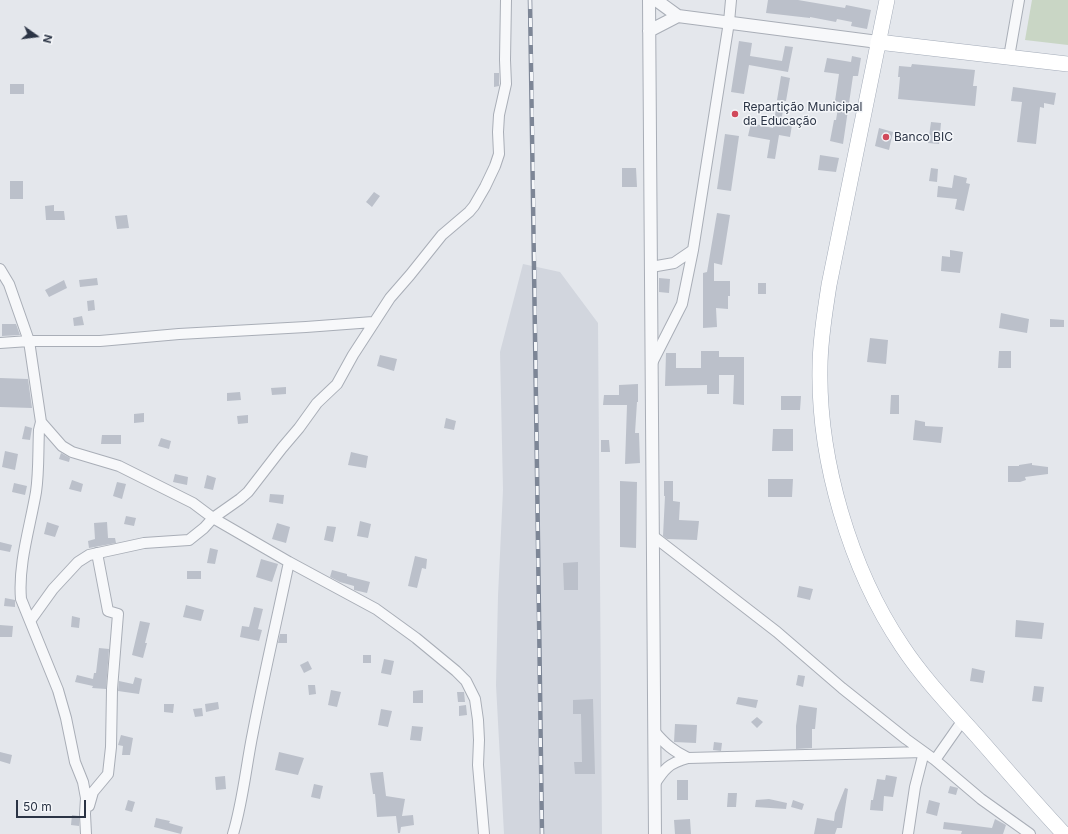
<!DOCTYPE html>
<html>
<head>
<meta charset="utf-8">
<style>
  body { margin:0 }
  #map { position:relative; width:1068px; height:834px; overflow:hidden; background:#e4e7ec; font-family:Inter,sans-serif }
  canvas { display:block }
  .north { position:absolute; left:16px; top:16px; width:40px; height:40px; -webkit-text-stroke:3px #f4f6f9; paint-order:stroke; rotate:104deg; font-size:11px; font-weight:700; line-height:16px; text-align:center; color:#2b3445 }
  .north::after { content:''; display:block; margin:auto; width:14px; height:18px; background:#2b3445; clip-path:polygon(50% 0,100% 100%,50% 72%,0 100%) }
  .scale { position:absolute; left:16px; top:800px; width:70px; height:18px; box-sizing:border-box; border:2px solid #2b3445; border-top:0; padding-left:5px; font-size:12px; line-height:14px; white-space:nowrap; color:#2b3445; -webkit-text-stroke:3px #f4f6f9; paint-order:stroke }
</style>
</head>
<body>
<div id="map">
<canvas width="1068" height="834"></canvas>
<div class="north">N</div>
<div class="scale">50 m</div>
</div>
<script>
const g = document.querySelector('canvas').getContext('2d');
g.lineJoin = 'round';
function fillPath(path, color) {
  g.fillStyle = color;
  g.fill(path, 'evenodd');
}
function strokePath(path, color, width, dash) {
  g.strokeStyle = color;
  g.lineWidth = width;
  g.lineCap = dash ? 'butt' : 'round';
  g.setLineDash(dash || []);
  g.stroke(path);
}
function write(font, color, halo, rows, align = 'center') {
  g.font = font + ' Inter,sans-serif';
  g.lineWidth = 3;
  g.setLineDash([]);
  g.textBaseline = 'middle';
  g.strokeStyle = halo;
  g.fillStyle = color;
  for (const [text, x, y, turn = 0] of rows) {
    g.save();
    g.translate(x, y);
    g.rotate((+turn || 0) * Math.PI / 180);
    g.textAlign = isNaN(turn) ? turn : align;
    if (halo) g.strokeText(text, 0, 0);
    g.fillText(text, 0, 0);
    g.restore();
  }
}
fillPath(new Path2D(`
  M523,264l37,8 38,51 4,511h-98l-8,-149 2,-89 5,-106 -3,-138z`), '#d2d6de');
fillPath(new Path2D(`
  M1032,0h36v45l-43,-5z`), '#c9d6c5');
fillPath(new Path2D(`
  M768,0h30l47,8 1,-3 25,5 -4,19 -16,-3 1,-4 -15,-3 -1,3 -26,-5v1l-44,-5z
  M739,41l13,2 -2,13 32,5 3,-15 8,1 -5,25 -39,-7 -5,29 -13,-2z
  M852,56l9,2 -3,18h-5l-10,68 -13,-3 4,-21h2l3,-18 -4,-1 4,-27 -15,-2 3,-14 24,4z
  M912,64l63,6 -2,16h4l-2,20 -77,-7 2,-22h-2l1,-11 12,1z
  M494,73h5v13l-5,1z
  M781,76l9,2 -4,23 -9,-1z
  M10,84h14v10h-14z
  M1013,87l43,6 -2,12 -10,-2v5l-4,-1 -4,37 -19,-2 5,-40 -11,-1z
  M777,103l7,1 -3,19 11,2 -2,12 -11,-2 -4,24 -8,-1 3,-18 -22,-4 3,-13 22,5z
  M931,122l10,1 -2,21 -11,-1z
  M879,128l14,4 -4,18 -14,-4z
  M725,134l14,2 -8,55 -14,-2z
  M820,155l19,3 -3,14 -18,-2z
  M622,168h14l1,19h-15z
  M931,168l7,1 -1,13 -8,-1z
  M954,175l13,3 -1,5 4,1 -6,27 -9,-2 2,-10 -20,-2 1,-11 14,2z
  M10,181h13v18h-13z
  M374,192l6,4 -8,11 -6,-5z
  M54,205v6h10l1,9h-19l-1,-14z
  M717,213l13,2 -8,50 -8,-2v18h16v15h-2v13l-12,-1 1,19 -14,1v-55l4,-1z
  M127,215l2,13 -12,1 -2,-13z
  M950,250l13,2 -3,21 -19,-2 1,-15 8,1z
  M97,278l1,7 -18,2 -1,-7z
  M659,278l11,1 -1,14 -10,-1z
  M64,280l3,8 -18,9 -4,-7z
  M758,283h8v11h-8z
  M94,300l1,10 -7,1 -1,-10z
  M1001,313l28,6 -2,14 -28,-5z
  M82,316l2,9 -10,1 -1,-8z
  M1050,319l14,1v7h-14z
  M2,324h14l4,11 -18,1z
  M870,338l18,2 -2,24 -19,-2z
  M701,351h18v6h25v48l-11,-1 1,-29h-15v19h-12v-9l-42,1 1,-33h10v15h25z
  M999,351h12v17h-13z
  M380,355l17,4 -3,12 -17,-5z
  M0,378l28,1 4,29 -32,-1z
  M638,384v18h-1l-2,31h4l1,30 -15,1 2,-59h-24l1,-10h15v-10z
  M286,387v7l-14,1 -1,-7z
  M240,392l1,8 -14,1v-8z
  M891,395h8v19h-9z
  M781,396h20l-1,14h-19z
  M144,413v9l-10,1v-9z
  M248,415v8l-10,1 -1,-8z
  M446,418l10,3 -2,9 -10,-2z
  M915,420l10,2v4l18,1 -2,16 -28,-3z
  M25,426l7,2 -2,12 -8,-1z
  M773,429h20v22h-21z
  M102,435h19v9h-20z
  M161,438l10,3 -2,8 -11,-3z
  M601,440h8l1,12h-9z
  M5,451l13,3 -3,16 -13,-3z
  M351,452l17,4 -2,12 -18,-3z
  M61,453l9,5 -1,4 -10,-3z
  M1032,463v2l16,2v7l-23,3 1,3 -6,2h-12v-16h11v-1z
  M175,474l13,3 -1,8 -14,-3z
  M207,475l9,3 -3,12 -9,-2z
  M768,479h25l-1,18h-24z
  M72,480l11,4 -2,8 -12,-3z
  M620,481l17,1 -1,66 -16,-1z
  M664,481h9v20l7,1 -1,18 20,1 -2,19 -30,-1 -4,-3 2,-40h-1z
  M117,482l9,2 -4,15 -9,-3z
  M14,483l13,3 -2,9 -13,-3z
  M270,494l14,1 -1,9 -14,-2z
  M126,516l10,2 -2,8 -10,-2z
  M360,521l11,3 -3,14 -11,-2z
  M47,522l12,4 -4,11 -11,-3z
  M107,522l1,16h7l1,5 -27,5 -1,-7 7,-2 -1,-16z
  M277,523l13,4 -4,16 -14,-4z
  M327,526l9,1 -3,15 -9,-2z
  M0,542l12,3 -2,7 -10,-2z
  M210,548l8,2 -3,14 -8,-1z
  M415,556l12,3 -1,10 -4,-1 -5,20 -9,-2z
  M261,559l17,5 -6,18 -16,-5z
  M578,562v28h-14l-1,-27z
  M332,570l15,4v2l23,6 -3,11 -13,-3v-4l-14,-4 -10,-5z
  M187,571h14v8h-14z
  M799,586l14,3 -3,11 -13,-3z
  M5,598l10,2v7l-11,-1z
  M186,605l18,5 -3,11 -18,-4z
  M254,607l9,2 -5,20 4,1 -3,11 -19,-4 2,-11 7,1z
  M72,616l8,2 -1,10 -8,-1z
  M1016,620l28,3 -2,16 -27,-2z
  M140,621l10,2 -5,20h2l-4,15 -11,-3z
  M0,625l13,1 -1,11h-12z
  M280,634h7v9h-9z
  M99,648l10,1 -3,40 -14,-1 1,-2 -18,-4 2,-7 16,4 1,-6h2z
  M363,655h8v8h-8z
  M384,659l10,2 -3,14 -10,-2z
  M308,661l4,8 -8,4 -4,-8z
  M972,668l13,3 -2,12 -13,-2z
  M798,675l7,1 -2,11 -7,-2z
  M135,677l7,2 -3,15 -21,-3 1,-10 14,3z
  M308,685h7l1,9 -7,1z
  M1034,686l10,1 -2,15 -10,-1z
  M331,690l10,2 -4,15 -9,-2z
  M423,690v13h-10v-12z
  M457,692h7l1,10h-7z
  M738,697l20,3 -2,8 -20,-4z
  M593,699l2,75h-20l-1,-12h8l-1,-48h-8v-14z
  M218,702l1,7 -13,3 -1,-8z
  M164,704h10l-1,9 -9,-1z
  M466,705l1,10 -8,1v-10z
  M799,705l18,3 -2,21h-3v19l-16,1v-23z
  M202,708l1,8 -8,1 -2,-8z
  M381,709l11,2 -4,16 -10,-2z
  M757,717l6,5 -6,6 -6,-6z
  M675,724l22,1 -1,18 -22,-1z
  M412,726l11,1 -2,14 -11,-1z
  M121,735l12,3 -3,17h-8l1,-9 -5,-1z
  M714,742l8,1 -1,8 -8,-1z
  M0,752l12,3 -2,9 -10,-3z
  M279,752l25,6 -6,17 -23,-5z
  M383,772l3,24 19,3 -3,17 11,-1 1,10 -13,2 -1,6h-2l-2,-17 -19,1 -2,-23h-2l-3,-21z
  M886,775l11,2 -4,20 -9,-1 -1,15 -13,-1 1,-10h2l4,-21 8,1z
  M225,776l1,13 -10,1 -1,-13z
  M677,780h11v20h-11z
  M314,784l9,2 -3,13 -9,-2z
  M950,786l8,2 -2,7 -8,-2z
  M845,788l3,1 -6,39h-5l-2,6h-21l3,-16 17,3 1,-8z
  M728,793h9l-1,14h-9z
  M769,799l18,4 -1,6 -31,-2 1,-7z
  M128,800l7,2 -3,10 -7,-2z
  M793,800l11,4 -2,6 -11,-3z
  M929,800l11,3 -3,13 -11,-3z
  M72,815l7,1v10l-8,-1z
  M156,818l14,3 -1,2 14,4 -2,7 -27,-7z
  M690,819l1,15h-16l-1,-14z
  M995,819l11,6 -3,9h-42l1,-3 -19,-2 1,-7 48,6z`), '#bbc0ca');
const minor = new Path2D(`
  M1009,57l10,-57
  M651,267l23,-4 19,-13
  M0,269l9,15 20,57 12,81 -2,8c-1,21 0,42 -3,62 -6,35 -18,72 -15,107l37,91 8,28 9,44 8,20 3,16 -1,16 1,20
  M0,343l29,-2h71l79,-7 127,-7 67,-5
  M652,363l30,-59 11,-54 36,-228 2,-22
  M41,422l21,24 10,6 47,14 74,37 20,15 76,44 87,47 40,29 40,33 10,10 9,18 3,21 1,20 -1,25 6,69
  M653,536l124,96 65,56 64,51 29,21 46,39 49,35
  M30,621l23,-32 25,-27 11,-7 55,-12 45,-3 15,-12 9,-10 27,-19 8,-7 34,-44 17,-20 18,-25 20,-19 16,-29 37,-57 20,-23 32,-40 27,-23 5,-6 11,-19 10,-21 4,-12 -1,-22 1,-17 7,-31 -1,-24 1,-60
  M654,731c11,13 19,20 34,27
  M935,760l28,-40
  M654,785c10,-16 15,-22 34,-27l236,-6 -9,35 -7,47
  M89,806l4,-14 15,-18 3,-27 1,-58 6,-75 -10,-3 -11,-58
  M233,834c10,-33 13,-68 20,-102 11,-57 24,-113 36,-170`);
const tertiary = new Path2D(`
  M649,0l6,834
  M656,0l22,16 200,26
  M649,31l29,-15`);
const primary = new Path2D(`
  M887,0l-58,285c-4,27 -9,54 -9,82 -2,92 30,202 82,279 21,32 49,61 74,89 29,33 58,67 88,99
  M878,42l190,22`);
strokePath(minor, '#a9aeb7', 12);
strokePath(tertiary, '#a9aeb7', 14);
strokePath(primary, '#a3abb8', 16);
strokePath(minor, '#f7f8fa', 10);
strokePath(tertiary, '#f7f8fa', 12);
strokePath(primary, '#fff', 15);
const rail = new Path2D(`
  M530,0c6,278 7,556 12,834`);
strokePath(rail, '#7d8696', 4.5);
strokePath(rail, '#f4f6f9', 3, [9]);
for (const [x, y, r, color] of [
  [735,114,4,"#d1495b"],
  [886,137,4,"#d1495b"]
]) {
  const dot = new Path2D();
  dot.arc(x, y, r, 0, 2 * Math.PI);
  g.fillStyle = color;
  g.fill(dot);
  strokePath(dot, '#f4f6f9', 1.5);
}
write('12px', '#2b3445', '#f4f6f9', [
  ["Repartição Municipal",743,107],
  ["da Educação",743,121],
  ["Banco BIC",894,137]
], 'left');
</script>
</body>
</html>
